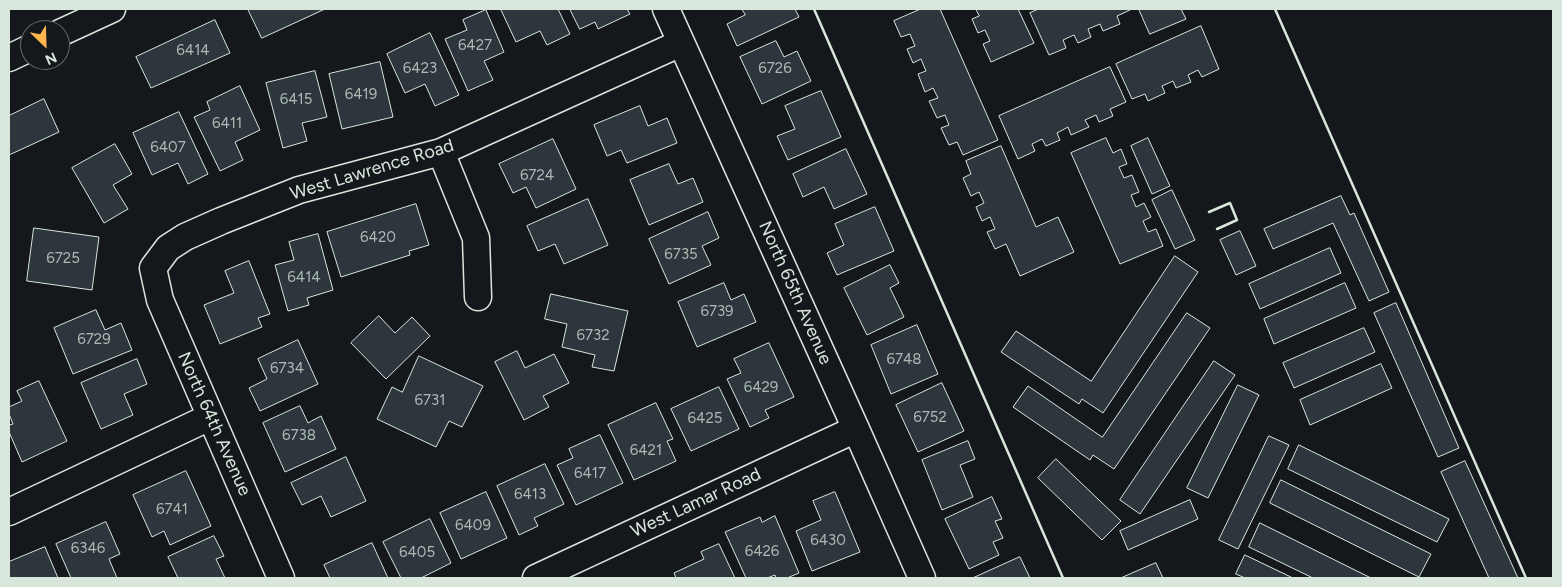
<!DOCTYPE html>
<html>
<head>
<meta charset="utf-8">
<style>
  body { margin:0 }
  #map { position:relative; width:1562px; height:587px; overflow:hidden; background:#14181c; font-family:Figtree,sans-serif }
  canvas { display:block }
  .frame { position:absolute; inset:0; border:10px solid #d8e6dc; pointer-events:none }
  .north { position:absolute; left:20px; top:20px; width:50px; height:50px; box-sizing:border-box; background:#14181c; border:1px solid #626a69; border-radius:50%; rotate:156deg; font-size:14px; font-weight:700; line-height:20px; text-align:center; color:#d8e6dc }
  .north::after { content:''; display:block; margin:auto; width:18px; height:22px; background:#ffb74d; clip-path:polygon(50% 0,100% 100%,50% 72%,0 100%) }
</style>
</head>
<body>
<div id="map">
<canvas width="1562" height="587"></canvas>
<div class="frame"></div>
<div class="north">N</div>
</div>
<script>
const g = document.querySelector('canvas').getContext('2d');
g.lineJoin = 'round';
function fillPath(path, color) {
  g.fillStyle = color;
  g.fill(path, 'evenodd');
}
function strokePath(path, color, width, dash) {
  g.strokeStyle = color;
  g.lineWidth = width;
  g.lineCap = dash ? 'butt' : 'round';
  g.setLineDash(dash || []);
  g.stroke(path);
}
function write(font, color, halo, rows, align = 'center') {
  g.font = font + ' Figtree,sans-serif';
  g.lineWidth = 4;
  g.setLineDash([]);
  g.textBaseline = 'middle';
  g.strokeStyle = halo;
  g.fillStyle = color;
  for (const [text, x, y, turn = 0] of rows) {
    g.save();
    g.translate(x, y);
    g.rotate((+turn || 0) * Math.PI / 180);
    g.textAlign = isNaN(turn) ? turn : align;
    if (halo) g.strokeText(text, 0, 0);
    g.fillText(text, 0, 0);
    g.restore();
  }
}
const building = new Path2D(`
  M248,9h77l-63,29z
  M504,9h54l12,25 -23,11 -7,-14 -24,11 -15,-32z
  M570,9h57l3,5 -32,15 -3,-7 -15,7z
  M742,9h53l4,8 -62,29 -10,-22 18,-9z
  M921,9h19l58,131 -35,15 -6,-13 -8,3 -8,-17 8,-3 -4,-10 -8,3 -8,-17 9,-3 -5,-10 -8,4 -7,-18 8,-3 -5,-12 -8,4 -6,-14 8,-3 -5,-12 -9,3 -7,-16z
  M976,9h42l16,34 -43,19 -8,-18 7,-3 -5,-11 -7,3 -6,-14 7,-3z
  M1039,9h90l1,1 -13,6 3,8 -17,7 -3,-7 -12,5 3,8 -13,6 -4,-8 -11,5 3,8 -17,7 -19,-42z
  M1139,9h42l5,10 -36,15z
  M486,10l18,42 -20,9 9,19 -25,11 -23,-52 22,-9 -4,-10z
  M215,20l15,33 -79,35 -15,-31z
  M1201,26l18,43 -17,8 -4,-7 -10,5 3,7 -15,6 -3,-7 -11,5 3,7 -17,8 -3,-7 -13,5 -16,-35z
  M430,33l29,62 -24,11 -10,-22 -20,9 -18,-39z
  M776,41l8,16 13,-6 14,30 -49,23 -22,-47z
  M380,62l13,55 -51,12 -13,-55z
  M1110,67l16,35 -16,7 3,7 -14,6 -3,-7 -11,5 4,7 -18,8 -3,-8 -11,6 3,7 -14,6 -4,-7 -10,5 3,7 -17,8 -19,-43z
  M315,71l12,46 -25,6 5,18 -24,7 -17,-65z
  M240,86l20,44 -25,12 8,18 -23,11 -26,-54 16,-7 -3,-8z
  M821,91l20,46 -53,23 -11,-24 18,-7 -10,-23z
  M44,99l15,33 -50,23v-39z
  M640,106l8,20 19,-8 10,25 -50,20 -6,-13 -14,6 -13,-31z
  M179,112l29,62 -20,10 -10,-21 -26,12 -19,-42z
  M1106,138l7,15 8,-4 6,15 -8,3 5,11 8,-3 7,17 -8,3 5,12 8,-4 7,14 -8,4 5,11 8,-3 7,17 -43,18 -49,-111z
  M1148,138l22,48 -18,8 -21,-48z
  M553,139l23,50 -40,19 -10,-21 -13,6 -14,-29z
  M115,144l17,30 -19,11 15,24 -24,14 -32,-55z
  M1001,146l35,81 22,-10 16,35 -54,24 -14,-32 -11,5 -8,-17 8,-3 -5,-12 -8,4 -6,-14 8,-4 -5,-11 -8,4 -8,-18 8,-4 -5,-13z
  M846,149l21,45 -33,15 -10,-22 -21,10 -10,-23z
  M669,164l9,20 15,-6 10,24 -54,23 -19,-45z
  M1172,190l23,50 -20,9 -23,-49z
  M1341,196l9,19 4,-2 35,79 -20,9 -36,-78 -60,26 -9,-20z
  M588,199l20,46 -44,19 -9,-20 -17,7 -11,-25z
  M416,204l13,41 -20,6 1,4 -69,22 -14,-45z
  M875,207l19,44 -57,24 -10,-22 17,-8 -9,-21z
  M708,212l11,26 -17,8 9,19 -42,19 -20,-45z
  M34,228l65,9 -7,53 -65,-9z
  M1240,231l16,35 -20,9 -16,-35z
  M318,234l15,56 -26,8 2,7 -21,6 -13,-46 19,-5 -5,-18z
  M1330,248l11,25 -81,36 -11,-25z
  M1175,256l23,16 -95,141 -21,-14 -3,5 -78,-52 15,-21 75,50z
  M249,261l21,53 -12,4 4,9 -42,17 -16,-39 30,-12 -9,-22z
  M890,265l9,18 -9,5 14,29 -37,18 -23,-47z
  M724,283l7,17 13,-6 12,28 -59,25 -19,-45z
  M1345,283l11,25 -82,36 -10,-25z
  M551,294l77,17 -14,60 -22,-4 3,-12 -33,-8 5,-23 -22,-5z
  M1396,303l63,145 -21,9 -64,-144z
  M96,310l9,20 16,-7 11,27 -59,24 -19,-46z
  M1187,313l23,15 -96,141 -21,-14 -3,5 -77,-53 15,-21 74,51z
  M379,316l16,17 17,-16 18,19 -44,43 -35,-36z
  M917,325l21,49 -47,20 -20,-49z
  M1364,328l11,24 -81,36 -11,-25z
  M298,340l20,44 -58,27 -11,-23 18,-9 -9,-20z
  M769,343l25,54 -29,13 4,8 -19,9 -23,-48 14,-6 -7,-14z
  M517,351l8,17 29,-14 15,29 -26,13 6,11 -25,13 -29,-58z
  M419,356l64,30 -21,41 -13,-6 -13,26 -59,-28 15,-32 10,5z
  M137,359l10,25 -23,10 9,21 -32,14 -20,-46z
  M1214,361l21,14 -95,139 -20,-14z
  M1381,364l11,24 -82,37 -10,-25z
  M39,381l28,60 -45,21 -13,-30v-7l4,-1 -4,-10v-7l13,-6 -5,-10z
  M942,383l22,48 -46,21 -22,-47z
  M1238,385l21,10 -51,103 -21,-10z
  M719,387l20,42 -48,22 -20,-42z
  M656,403l17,36 -6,2 9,20 -42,19 -26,-55z
  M300,406l8,17 13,-7 15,33 -51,23 -22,-49z
  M600,435l23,48 -47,22 -19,-40 16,-7 -4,-9z
  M1269,436l20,9 -51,104 -19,-9z
  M968,441l7,18 -15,6 13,32 -31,13 -20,-50z
  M1299,445l150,74 -12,23 -149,-73z
  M346,457l20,44 -35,16 -10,-21 -19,9 -11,-22z
  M1056,459l65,62 -19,19 -64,-62z
  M1465,461l53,117h-29l-48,-106z
  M545,464l19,40 -30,14 4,8 -19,9 -22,-49z
  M186,471l25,55 -41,19 -6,-14 -12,6 -19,-42z
  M1281,480l150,74 -12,23 -149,-74z
  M486,492l21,46 -46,21 -21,-46z
  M835,492l25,60 -48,19 -16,-40 25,-11 -8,-19z
  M992,497l10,22 -7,2 8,17 -10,4 6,13 -30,14 -24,-50z
  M1190,500l8,19 -70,31 -8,-19z
  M775,516l24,57 -12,5h-11l-1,-3 -8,3h-21l-21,-46 35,-15 2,5z
  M430,519l21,44 -30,15h-20l-18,-36z
  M106,522l14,32 -11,5 8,19h-46l-15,-34z
  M1260,523l111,55h-58l-64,-31z
  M214,536l10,20 -8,3 9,19h-47l-10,-21z
  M372,543l16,35h-58l-6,-13z
  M719,544l16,34h-59l-2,-5 30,-14 -3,-7z
  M45,547l13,31h-49v-16z
  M1245,555l48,23h-48l-9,-4z
  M1020,557l10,21h-57z
  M1156,563l7,15h-42z`);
fillPath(building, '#2c363c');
strokePath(building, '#d8e6dc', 1);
const minor = new Path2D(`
  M666,9l190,420 66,149
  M60,33l52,-24
  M9,58l21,-10
  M441,152l35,86 2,59
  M9,512l201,-95
  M281,578l-121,-278 -7,-32 15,-20 17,-11 36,-16 78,-31 142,-38 240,-109
  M536,578l320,-149`);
strokePath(minor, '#d8e6dc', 29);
strokePath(minor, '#14181c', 26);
strokePath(new Path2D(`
  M814,9l249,569
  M1275,9l251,569
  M1209,212l21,-9 7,17 -20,9`), '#d8e6dc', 2.5);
write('15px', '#adbab4', null, [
  ["6427",475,46],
  ["6414",193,51],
  ["6423",420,69],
  ["6726",775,69],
  ["6419",361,95],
  ["6415",296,100],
  ["6411",227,124],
  ["6407",168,148],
  ["6724",537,176],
  ["6420",378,238],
  ["6735",681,255],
  ["6725",63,259],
  ["6414",304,278],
  ["6739",717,312],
  ["6732",593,336],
  ["6729",94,340],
  ["6748",904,360],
  ["6734",287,369],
  ["6429",761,388],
  ["6731",430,401],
  ["6752",930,418],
  ["6425",705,419],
  ["6738",299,436],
  ["6421",646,451],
  ["6417",590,474],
  ["6413",530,495],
  ["6741",172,510],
  ["6409",473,526],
  ["6430",828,541],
  ["6346",88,549],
  ["6426",762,552],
  ["6405",417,553]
]);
write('18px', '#d8e6dc', '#14181c', [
  ["West Lawrence Road",372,170,-17],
  ["North 65th Avenue",795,293,66],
  ["North 64th Avenue",214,424,66],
  ["West Lamar Road",696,503,-25]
]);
</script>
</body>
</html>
